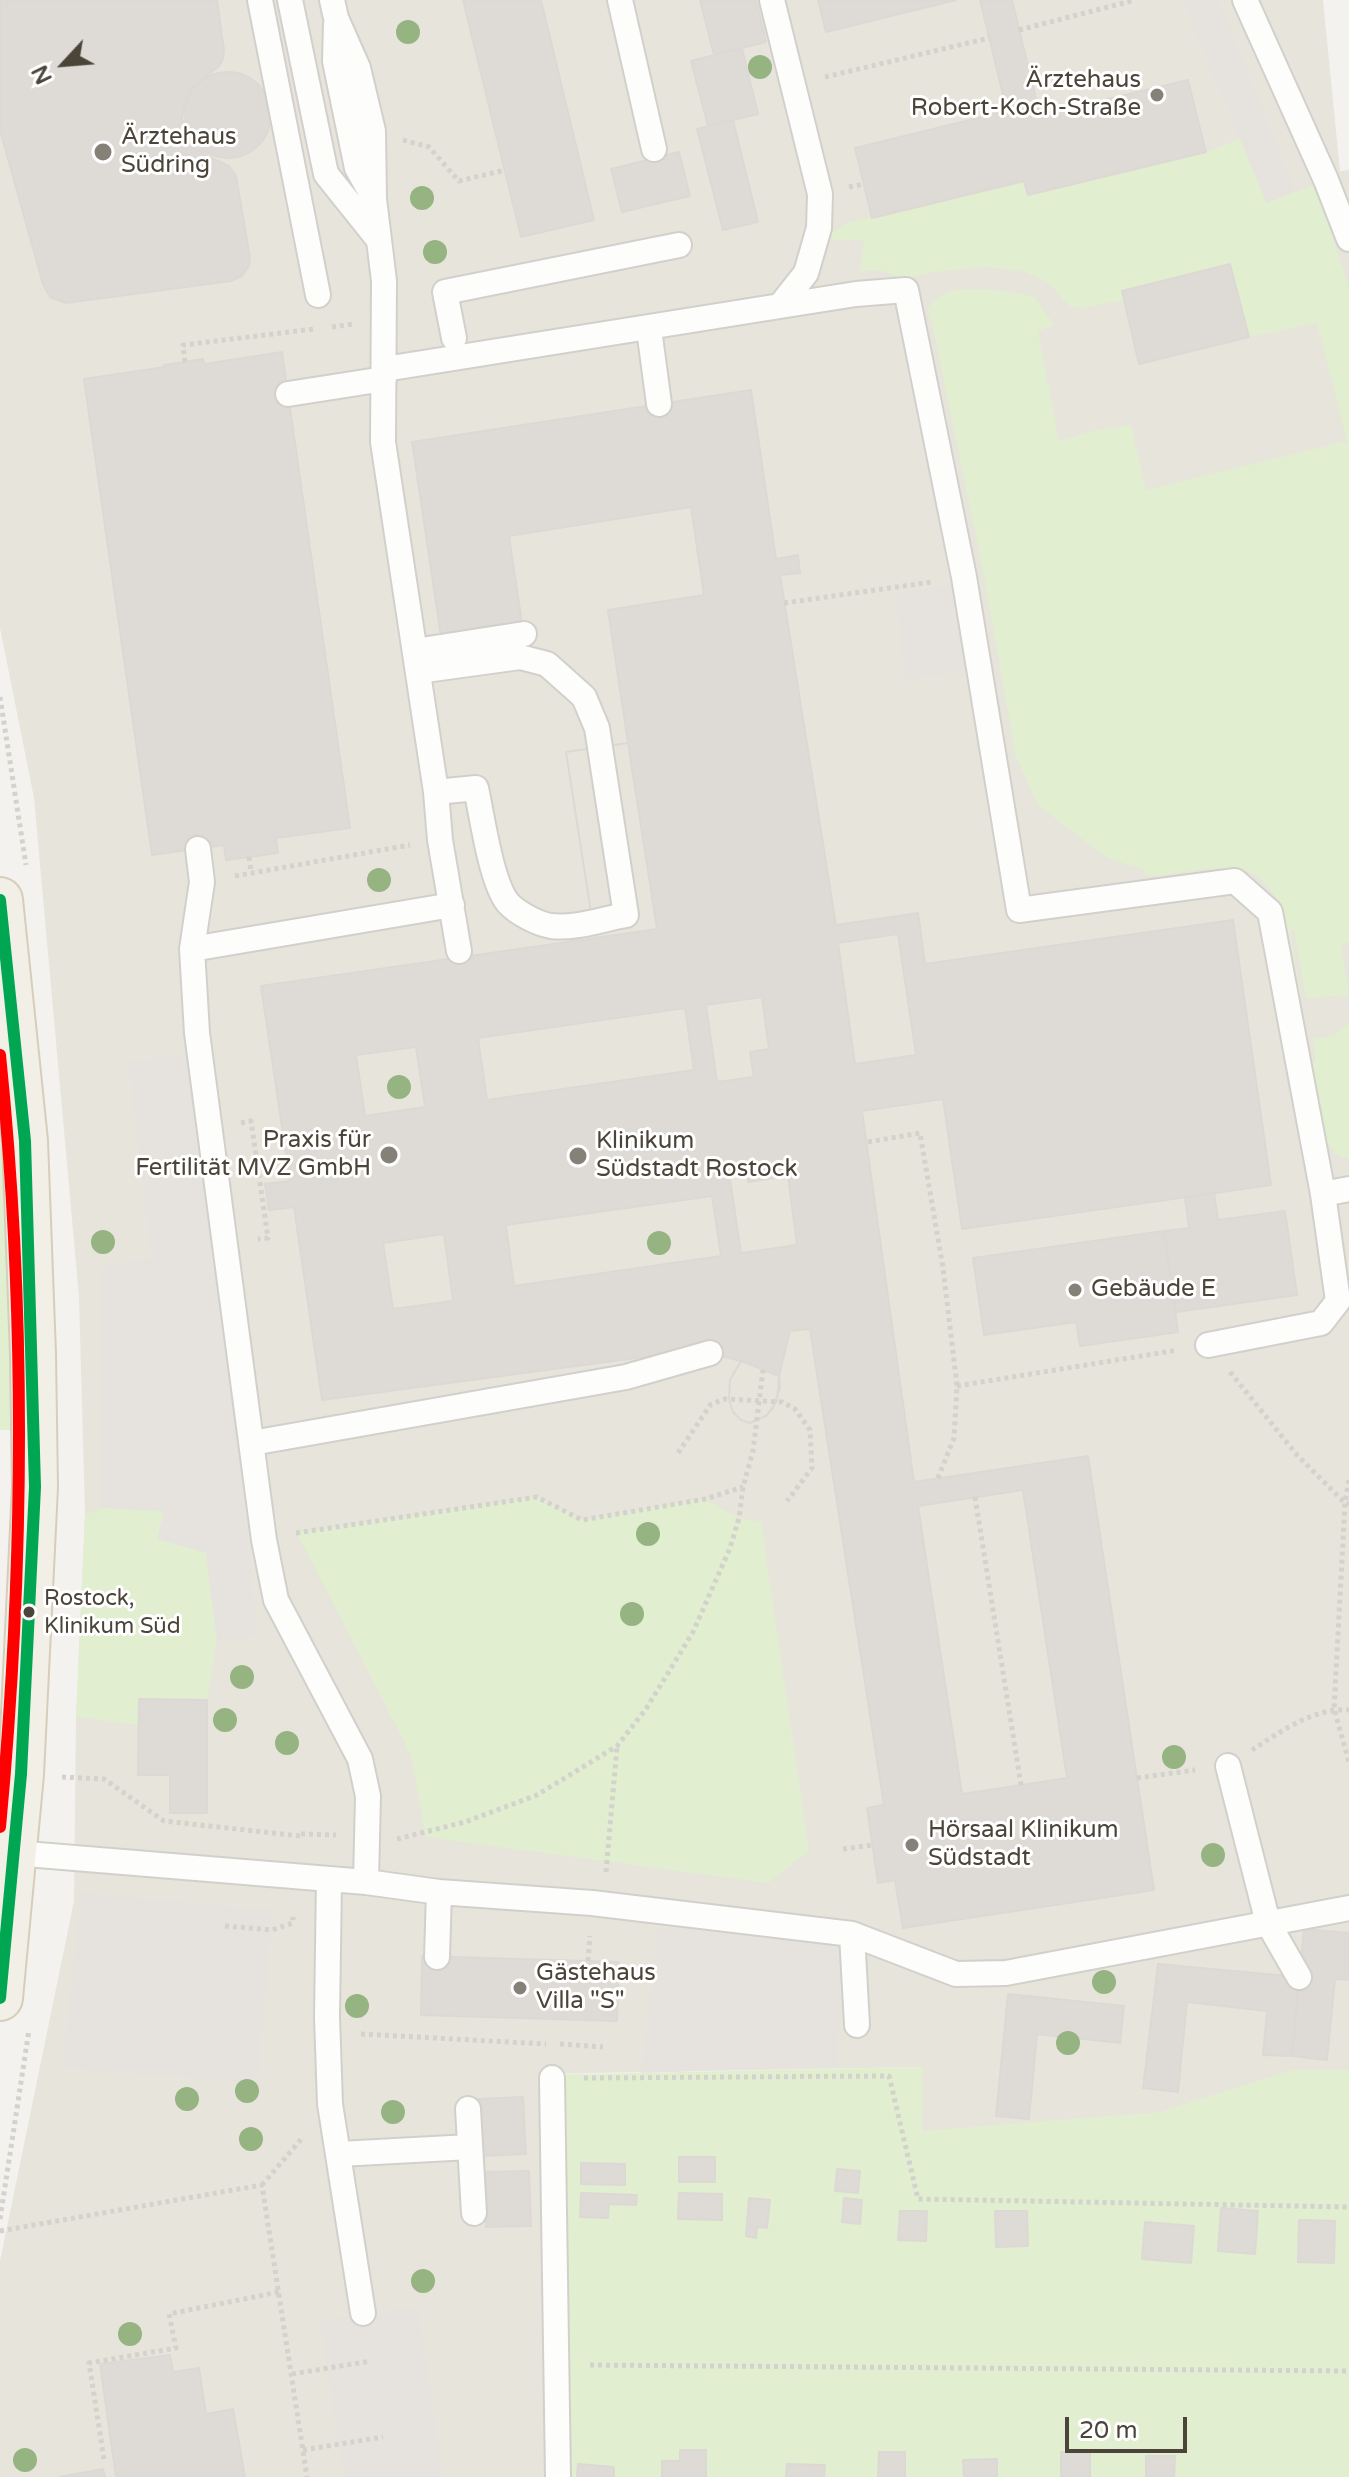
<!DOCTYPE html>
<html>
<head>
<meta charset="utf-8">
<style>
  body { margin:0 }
  #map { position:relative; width:1349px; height:2477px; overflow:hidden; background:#f4f2ee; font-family:"Varela Round",sans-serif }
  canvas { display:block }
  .north { position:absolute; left:24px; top:24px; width:80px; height:80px; -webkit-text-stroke:6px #fff; paint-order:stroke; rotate:244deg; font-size:22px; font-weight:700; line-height:32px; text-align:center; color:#4b4439 }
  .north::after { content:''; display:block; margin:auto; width:28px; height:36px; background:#4b4439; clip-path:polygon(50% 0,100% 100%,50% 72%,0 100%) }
  .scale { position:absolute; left:1065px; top:2417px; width:122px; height:36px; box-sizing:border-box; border:4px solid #4b4439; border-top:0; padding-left:10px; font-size:24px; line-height:28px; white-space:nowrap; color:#4b4439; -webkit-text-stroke:6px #fff; paint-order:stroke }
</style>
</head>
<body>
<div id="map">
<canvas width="1349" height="2477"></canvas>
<div class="north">N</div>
<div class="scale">20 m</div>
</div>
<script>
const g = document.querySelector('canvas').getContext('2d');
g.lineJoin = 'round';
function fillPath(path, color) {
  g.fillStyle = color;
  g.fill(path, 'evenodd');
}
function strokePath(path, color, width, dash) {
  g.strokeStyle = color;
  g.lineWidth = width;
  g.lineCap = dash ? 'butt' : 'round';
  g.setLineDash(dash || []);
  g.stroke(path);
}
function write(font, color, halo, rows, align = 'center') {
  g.font = font + ' "Varela Round",sans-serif';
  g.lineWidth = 6;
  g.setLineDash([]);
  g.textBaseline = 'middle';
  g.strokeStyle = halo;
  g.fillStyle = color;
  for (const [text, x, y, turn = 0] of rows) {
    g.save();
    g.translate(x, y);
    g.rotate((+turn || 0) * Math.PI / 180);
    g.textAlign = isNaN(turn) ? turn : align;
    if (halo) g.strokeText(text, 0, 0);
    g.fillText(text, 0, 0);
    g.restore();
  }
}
fillPath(new Path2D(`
  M0,0h1323l17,171 9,-1v1963l-428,-2 1,-64 -382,7 7,403h-547v-216l74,-360 2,-184 9,-202 -6,-218 -45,-499 -34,-170z`), '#e7e4dc');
fillPath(new Path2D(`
  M1240,139l27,64 48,-18 34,102v655l-8,2 8,51 -43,3 -12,-69 -4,2 12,71h-4c-8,-47 -6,-135 -72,-134 -23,0 -47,5 -69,8l-11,-1 -1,-5 -38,-12 -69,-53 -22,-48 -34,-191 -50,-243 -5,-14c18,-31 78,-19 108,-12l19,28 -16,6 21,110 34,-10 38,-6 15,65 201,-49 -30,-118 -68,14 -19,-73 -108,27 2,9 -41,8 -14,-2 -20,-23 -24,-11 -37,-5 -54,5 -30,7 -21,-8h-23l4,-31h-33v-7l18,-11 175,-41 4,14 178,-43z
  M1349,1023v136l-12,-4 -18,-23 -19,-108h5l7,38 4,-1 -3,-22 20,-3z
  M0,1130l16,300h-16z
  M537,1497l45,23 123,-21 34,19 22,4 48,329 -41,32 -342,-46 -15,-82 -114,-222z
  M102,1508l62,3 -6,28 48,13 11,88 -10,60h-67l-1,25 -63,-8 9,-202z
  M923,2067l-1,64 238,-19 132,-42h57v407h-802l-8,-402z`), '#e1eecf');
fillPath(new Path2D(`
  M1182,0h37l76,190 -28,13z
  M957,583l13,86 -65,11 -10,-86z
  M198,1053l60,584 -41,3 -11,-87 -49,-14 7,-28 -62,-3 -2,-241 51,-9 -23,-197z
  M81,1893l192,17 -16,173 -195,-15z
  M658,1927l184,17 -5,122 -196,7z
  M418,2306l25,171h-99l-24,-157z`), '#e6e3df');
const building = new Path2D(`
  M0,0h217l7,50 -1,9 -4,7 -28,23 -6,12 -3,17 5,18 8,11 14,10 20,9 7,10 14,82 -1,8 -7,10 -11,5 -165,22 -16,-6 -7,-13 -43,-154z
  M463,0h78l53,220 -73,17z
  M700,0h56l10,42 -52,13z
  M818,0h138l-130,32z
  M980,0h32l28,115 148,-35 18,72 -178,43 -4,-14 -152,37 -17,-70 152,-37z
  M742,48l16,66 -50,12 -17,-65z
  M185 115a43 43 0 1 1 86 0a43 43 0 1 1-86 0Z
  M733,120l25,102 -35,8 -26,-101z
  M679,152l11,44 -68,16 -11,-43z
  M1230,264l19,73 -110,27 -17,-73z
  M282,352l68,476 -74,10 2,15 -29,4 -23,3 -2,-15 -72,10 -68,-476 81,-12 -1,-2 21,-3 18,-3 1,5z
  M751,390l25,169 22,-4 2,18 -20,2 56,350 82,-12 7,51 308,-44 38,265 -309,44 -19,-130 -81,12 52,371 174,-26 66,434 -251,38 -8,-48 -17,3 -11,-75 17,-3 -74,-476 -20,2 -11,45 -2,25 -11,15 -16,7 -9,-3 -8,-8 -4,-12 1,-20 11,-19 -45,-11 -374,50 -28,-193 -25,3 -4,-26 25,-3 -29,-195 334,-48 -29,-186 62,-9 -20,-133 96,-15 -13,-88 -182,29 13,88 -81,12 -29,-194zM898,934l18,121 -61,9 -17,-121zM762,997l7,52 -19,3 4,25 -37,5 -11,-77zM685,1008l9,62 -207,30 -9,-62zM416,1047l9,60 -60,9 -9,-61zM747,1170l1,12 40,-6 9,69 -56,8 -12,-81zM712,1196l9,60 -207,30 -8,-61zM444,1234l9,67 -60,8 -10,-66zM1023,1490l44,288 -105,16 -44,-288z
  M628,743l29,186 -62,9 -29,-186z
  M1214,1193l4,27 67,-9 12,84 -121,17 -12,-81 25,-3 -4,-30z
  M1164,1231l14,101 -98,14 -4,-24 -92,13 -11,-77z
  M741,1361l38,15 1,12 -7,20 -7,8 -16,7 -9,-3 -8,-8 -4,-12 1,-20z
  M139,1699l68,1v113h-37v-38h-32z
  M1304,1929l45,4v47l-14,-1 -8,81 -35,-4z
  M422,1956l197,6 -2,59 -196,-6z
  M1158,1964l141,13 -7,79 -29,-1 4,-44 -80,-9 -9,90 -35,-4z
  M1008,1994l116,12 -4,37 -83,-9 -8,85 -33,-3z
  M523,2097l3,57 -46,2 -3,-57z
  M679,2157h36v25h-36z
  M581,2163l44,1v21l-44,-1z
  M837,2169l23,2 -2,22 -23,-2z
  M529,2171l2,55 -45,1 -1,-55z
  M581,2193l56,2 -1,10 -27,-1 -1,14 -28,-1z
  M679,2193l43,1v26l-44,-1z
  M749,2198l21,2 -3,28 -10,-1 -1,11 -10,-2z
  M844,2198l18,2 -2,24 -18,-2z
  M1221,2208l37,3 -3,43 -37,-3z
  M900,2211h27l-1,30 -28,-1z
  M995,2211h32l1,35 -32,1z
  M1299,2220l36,1 -1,42 -36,-1z
  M1145,2222l49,4 -3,37 -49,-4z
  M170,2355l3,17 26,-4 7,46 27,-5 12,68h-129l-16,-113z
  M680,2450h26v27h-44v-16h18z
  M879,2452h26v25h-27z
  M1061,2452h29v25h-29z
  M1146,2456h29l-1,21h-28z
  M997,2459v18h-33l-1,-17z
  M578,2464l36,3v10h-37z
  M787,2464l38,1 -1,12h-38z
  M103,2469l2,8h-46z`);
fillPath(building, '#dedbd6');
strokePath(building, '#dcd9d4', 2);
const service = new Path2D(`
  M260,0l58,295
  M290,0l36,174 52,65
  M332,0l4,18 22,50 15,63 1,68 10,82 -1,161 53,350 4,48 19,111
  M620,0l34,149
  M1245,0l81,180 23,59
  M336,24l-1,37 22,107 14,25
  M780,306l76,-12 50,-4 58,287 55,333 216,-29 35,31 53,282 15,107 -17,22 -113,22
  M649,329l10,75
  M454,338l-9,-46 234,-47
  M385,369l395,-63 26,-33 13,-45 1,-34 -48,-194
  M288,394l96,-15
  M415,651l109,-17
  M418,671l102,-14 27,7 37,33 13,31 29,187c-23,4 -51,14 -75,11 -13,-2 -34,-13 -43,-23 -17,-21 -26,-87 -32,-115l-40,4
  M198,849l4,33 -10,67 5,84 67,507 12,60 84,159 8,37 -2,86
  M192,949l260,-44
  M1323,1194l26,-5
  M252,1443l374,-66 84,-24
  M1228,1766l40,157 31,54
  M14,1853l352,29 73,10 153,11 260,31 104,40 50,-1 343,-65
  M329,1879l-2,138 3,87 33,209
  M852,1934l5,91
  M437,1957l2,-65
  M552,2078l6,399
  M468,2109l6,104
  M339,2154l131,-7`);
const primary = new Path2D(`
  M0,900l25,241 8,213 2,133 -14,287 -21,224`);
strokePath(service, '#d2d0cb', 28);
strokePath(primary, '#d6cebb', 48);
strokePath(new Path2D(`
  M1019,30l116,-30
  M825,77l164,-39
  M403,140l26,7 30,34 46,-11
  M849,187l15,-3
  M332,327l22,-3
  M185,362l-2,-17 131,-16
  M784,603l148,-21
  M0,697l26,168
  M249,857l2,15
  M235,876l175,-31
  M241,1123l10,-2 17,117 -10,1
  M868,1142l52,-9 23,135 14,118 -3,52 -16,40
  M1230,1372l67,83 48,48 4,1
  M957,1386l221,-36
  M678,1453l33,-49 14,-5 57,3 13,7 15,21 2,38 -25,33
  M1349,1480l-4,23 -11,206 15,53
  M975,1497l46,288
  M296,1533l241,-36 45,23 123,-21 38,-12
  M1252,1750c28,-18 63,-43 97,-40
  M62,1777l42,2 60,42 136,15
  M1137,1778l58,-8
  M301,1834l35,1
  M397,1839l68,-17 72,-27 80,-49 29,-37 47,-77 37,-84 9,-30 4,-31 10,-36 10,-81
  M843,1849l30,-4
  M606,1872l11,-125
  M225,1926l47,4 21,-7v-6
  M588,1961l2,-25
  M361,2034l185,10
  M560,2044l43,3
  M584,2078l305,-2 29,123 431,8
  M262,2185l41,-48
  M0,2219l29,-189
  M0,2231l262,-46 45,292
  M590,2365l759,6
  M292,2374l79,-13
  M303,2450l80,-13
  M104,2459l-15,-96 87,-15 -7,-34 110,-22`), '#d3d2cc', 5, [4, 4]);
strokePath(service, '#fdfdfc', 24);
strokePath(primary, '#f2efe6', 44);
strokePath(new Path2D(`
  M0,900l25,241 10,346 -14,287 -21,224`), '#00a651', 12);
strokePath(new Path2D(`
  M0,1055c26,253 24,518 0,772`), '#f00', 12);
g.fillStyle = '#96b382';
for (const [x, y] of [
  [408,32],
  [760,67],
  [422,198],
  [435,252],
  [379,880],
  [399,1087],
  [103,1242],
  [659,1243],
  [648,1534],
  [632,1614],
  [242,1677],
  [225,1720],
  [287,1743],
  [1174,1757],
  [1213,1855],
  [1104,1982],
  [357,2006],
  [1068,2043],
  [247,2091],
  [187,2099],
  [393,2112],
  [251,2139],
  [423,2281],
  [130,2334],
  [25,2460]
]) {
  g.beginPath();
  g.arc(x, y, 12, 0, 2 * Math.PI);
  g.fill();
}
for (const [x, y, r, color] of [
  [1157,95,8,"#868178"],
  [103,152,10,"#868178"],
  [389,1155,10,"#868178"],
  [578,1156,10,"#868178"],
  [1075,1290,8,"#868178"],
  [29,1612,7,"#4b4439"],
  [912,1845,8,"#868178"],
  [520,1988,8,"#868178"]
]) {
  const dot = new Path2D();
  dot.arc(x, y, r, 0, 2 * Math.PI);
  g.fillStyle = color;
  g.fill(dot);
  strokePath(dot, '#fff', 3);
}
write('22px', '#4b4439', '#fff', [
  ["Rostock,",44,1599],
  ["Klinikum Süd",44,1627]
], 'left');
write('24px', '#4b4439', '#fff', [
  ["Ärztehaus",1141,81,"right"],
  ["Robert-Koch-Straße",1141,109,"right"],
  ["Ärztehaus",121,138],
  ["Südring",121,166],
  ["Praxis für",371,1141,"right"],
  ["Fertilität MVZ GmbH",371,1169,"right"],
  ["Klinikum",596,1142],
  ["Südstadt Rostock",596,1170],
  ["Gebäude E",1091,1290],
  ["Hörsaal Klinikum",928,1831],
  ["Südstadt",928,1859],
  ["Gästehaus",536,1974],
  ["Villa \"S\"",536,2002]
], 'left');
</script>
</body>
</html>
